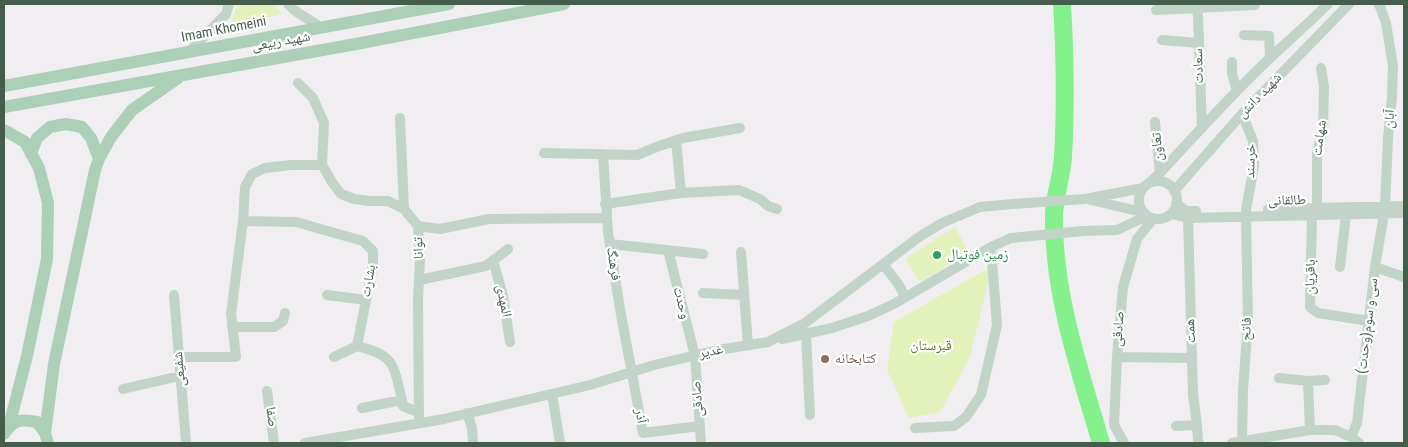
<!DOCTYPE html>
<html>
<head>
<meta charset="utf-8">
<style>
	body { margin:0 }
	#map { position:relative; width:1408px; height:447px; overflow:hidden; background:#f0eef1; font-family:"Roboto Condensed",sans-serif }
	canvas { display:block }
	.frame { position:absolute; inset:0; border:5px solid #455d4d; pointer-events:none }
</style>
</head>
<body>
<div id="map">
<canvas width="1408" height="447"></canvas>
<div class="frame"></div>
</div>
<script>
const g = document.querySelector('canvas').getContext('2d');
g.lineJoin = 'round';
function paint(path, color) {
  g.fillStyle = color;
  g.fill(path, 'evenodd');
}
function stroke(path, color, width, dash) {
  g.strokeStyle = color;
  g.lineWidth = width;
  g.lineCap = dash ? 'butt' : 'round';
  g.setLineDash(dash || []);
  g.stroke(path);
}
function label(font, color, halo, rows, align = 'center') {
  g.font = font + ' "Roboto Condensed","Noto Naskh Arabic",sans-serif';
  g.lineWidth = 4.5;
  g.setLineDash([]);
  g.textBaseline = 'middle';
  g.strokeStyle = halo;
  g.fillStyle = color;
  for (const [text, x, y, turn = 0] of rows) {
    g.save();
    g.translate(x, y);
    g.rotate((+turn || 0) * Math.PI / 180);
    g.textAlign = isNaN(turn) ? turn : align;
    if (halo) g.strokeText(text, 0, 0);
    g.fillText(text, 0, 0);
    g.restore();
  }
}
paint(new Path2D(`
	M237,4H273L282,14L231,25Z
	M955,227L969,252L920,282L905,259Z
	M992,266L970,357L940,412L909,418L887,370L894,322Z`), '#e3f1ba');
stroke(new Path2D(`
	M1062,4C1065,55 1066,105 1063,156C1062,178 1053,199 1054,220C1054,297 1080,371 1101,443`), '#84f18c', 18);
stroke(new Path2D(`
	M288,4L294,10L320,27
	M1196,4L1198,16L1202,128
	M1379,4L1386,23L1393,66L1392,97L1388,138L1385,207
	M1156,10L1255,5
	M1244,35L1269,36L1270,58
	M1162,40L1198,43
	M190,51L226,14L229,4
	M1232,62V74L1237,91
	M298,83L313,98L324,123L322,165L332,182L341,194L354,199L369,201H388L404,209L418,226L420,259L418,300L419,423
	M1242,114L1253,141L1254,166L1246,210
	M400,118L404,209
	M1155,122L1160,173
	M676,140L681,193
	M544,153L637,155L659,146L683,138L740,128
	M603,154L608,232L620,309L643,433L700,426
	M1139 200a19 19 0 1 1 38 0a19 19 0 1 1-38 0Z
	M1148,184L1160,173C1196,134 1231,95 1269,59C1289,40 1309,23 1328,4
	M1174,191L1242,114L1349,4
	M1091,200L1142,212
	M1176,203L1186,211H1196
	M605,204L681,193L739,190L760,199L768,206L777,209
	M1317,208V154L1323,129L1324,87L1321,68
	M1268,209L1404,206
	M1171,214L1188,218L1404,213
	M1312,215L1310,307L1318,313L1369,321
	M1188,218L1193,394L1197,425L1198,441L1199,443
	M243,221L296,222L363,241L373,251V265L357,346C367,349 381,352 389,361C396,367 401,396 403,406L418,412
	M418,226L440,229L489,219L607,218
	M610,244L703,254
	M668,250L695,356L701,443
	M741,252L748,345
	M493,260L503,296L510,342
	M883,264L899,285L905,297
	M1340,267L1346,215
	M1375,267L1404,277
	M419,280L486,266L508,249
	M703,293L744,295
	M174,295L186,443
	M327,295L366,300
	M232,327H274L283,321L285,313
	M806,334L810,415
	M782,339L832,328L868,316L894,304L991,247L1011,238L1083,231L1117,230L1147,216
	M179,357H236L231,314L243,221L245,187L252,174L265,168L291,165H322
	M334,357L357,346
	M1117,357L1192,358
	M1279,378L1308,381L1325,380
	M1308,381L1310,430
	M123,389L180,376
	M267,391L274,443
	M552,394L560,443
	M362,408L402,400
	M467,413L472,428L473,443
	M1176,426L1197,425
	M915,428L954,426L966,417L981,395L997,325L991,247
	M1351,437L1357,423L1375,267L1384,214
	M305,443L444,419L590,385L654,365L718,350L768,342L805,323L919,237L942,223L980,207L1013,204L1085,199L1143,188
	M1124,443L1114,425L1117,357L1123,287L1137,239L1153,219
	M1232,443L1310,430H1335L1351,437L1359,443
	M1242,443L1243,390L1248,321L1246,216`), '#c1d4c7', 10);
stroke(new Path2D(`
	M4,86L449,4
	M4,107L356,44L564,4
	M4,130L25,142L39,168L48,203L47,259L27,356L9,426
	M31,154L37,138L50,127L66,124L82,127L91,138L99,159
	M45,433L54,364L95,170L99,159L111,137L132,110L178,78
	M4,434C14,419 21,419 37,422L45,433L48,443`), '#accfb8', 12);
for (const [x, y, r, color] of [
	[937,255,5,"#2e9e5b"],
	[825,359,5,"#8d6e63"]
]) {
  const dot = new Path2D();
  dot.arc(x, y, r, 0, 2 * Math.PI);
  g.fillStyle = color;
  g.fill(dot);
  stroke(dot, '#fff', 2);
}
label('14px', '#455d4d', '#fff', [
	["Imam Khomeini",224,30,-11],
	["شهید ربیعی",281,42,-10],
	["سعادت",1199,66,-92],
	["شهید دانش",1260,96,-46],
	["آبان",1390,119,-85],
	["شهامت",1320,138,-82],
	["تعاون",1158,147,-95],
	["خرسند",1251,161,-89],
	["طالقانی",1287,201,-1],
	["توانا",419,248,-92],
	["فرهنگ",613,264,81],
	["باقریان",1311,277,-89],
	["بشارت",369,281,-80],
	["المهدی",503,301,79],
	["وحدت",681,303,76],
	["سی و سوم(وحدت)",1368,326,-83],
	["صادقی",1119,329,-86],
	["فاتح",1247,329,-88],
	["همت",1191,331,-93],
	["غدیر",711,352,-12],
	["شفیعی",180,369,-95],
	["صادقی",698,399,-95],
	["آذر",640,416,80],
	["صفا",271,417,82]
]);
label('14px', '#27864d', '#fff', [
	["زمین فوتبال",947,255]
], 'left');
label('14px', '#598212', '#fff', [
	["قبرستان",931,346]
]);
label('14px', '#785e54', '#fff', [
	["کتابخانه",835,359]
], 'left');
</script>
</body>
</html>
